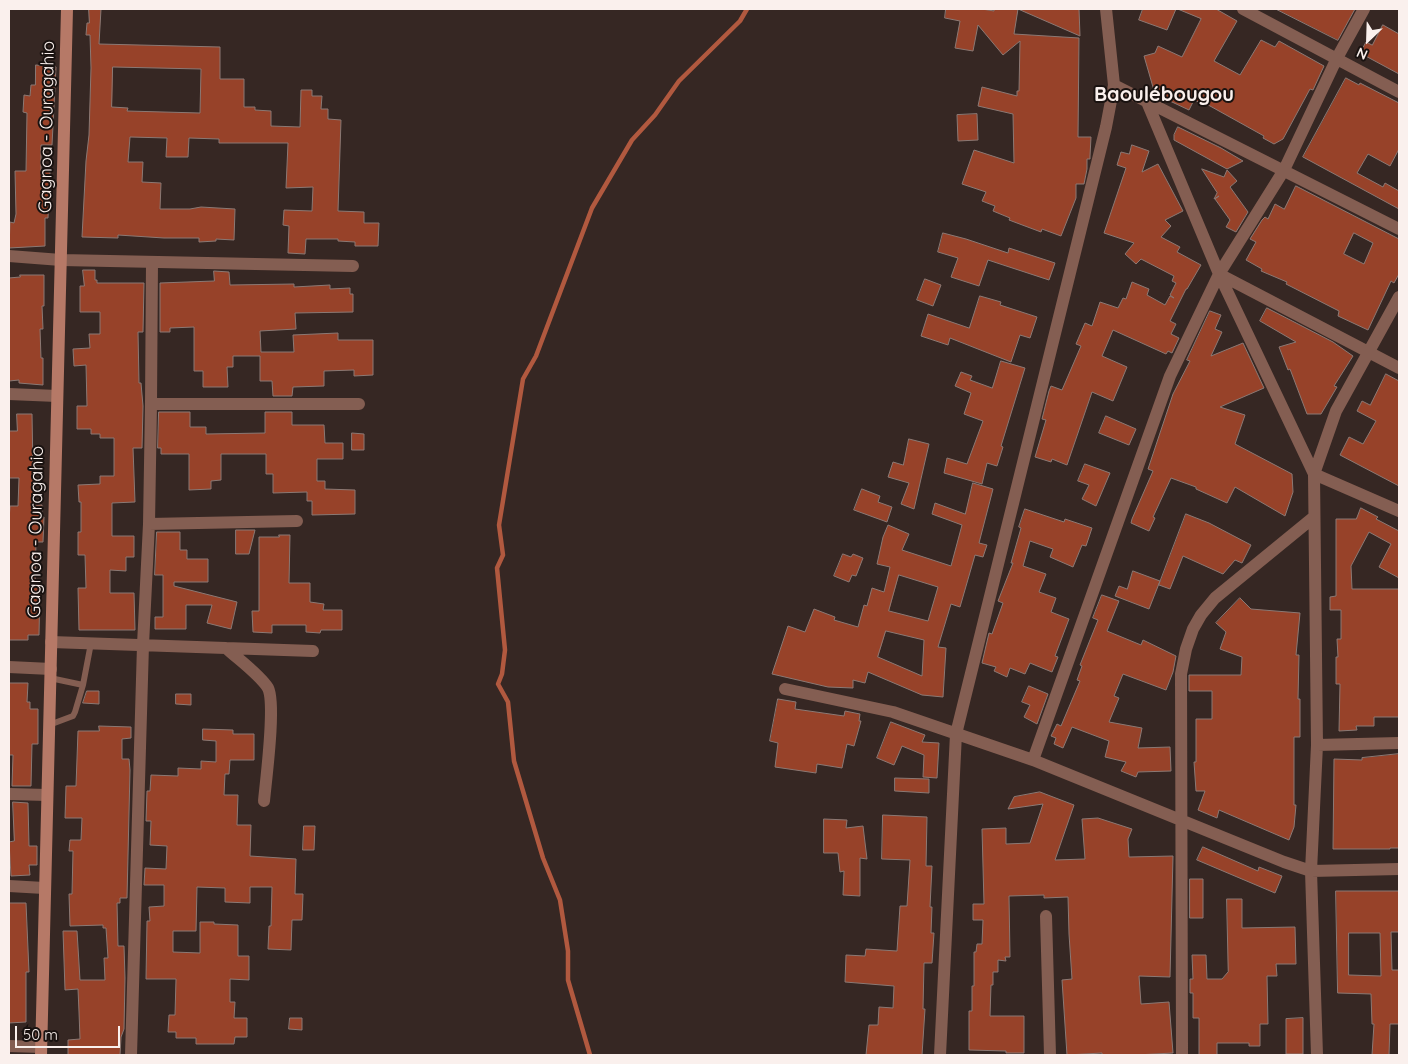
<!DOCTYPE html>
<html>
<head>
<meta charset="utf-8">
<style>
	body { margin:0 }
	#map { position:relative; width:1408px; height:1064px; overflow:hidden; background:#362723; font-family:Quicksand,sans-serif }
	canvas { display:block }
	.frame { position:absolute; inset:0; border:10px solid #faf0ed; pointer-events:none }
	.north { position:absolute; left:1343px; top:15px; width:50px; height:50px; -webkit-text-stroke:4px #191210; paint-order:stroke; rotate:204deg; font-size:14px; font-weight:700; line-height:20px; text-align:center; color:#faf0ed }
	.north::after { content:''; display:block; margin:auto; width:18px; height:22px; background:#faf0ed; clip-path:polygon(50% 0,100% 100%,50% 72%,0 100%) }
	.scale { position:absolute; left:15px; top:1026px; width:105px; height:22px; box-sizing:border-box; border:2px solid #faf0ed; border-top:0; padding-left:6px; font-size:15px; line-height:18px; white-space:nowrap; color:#faf0ed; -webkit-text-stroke:4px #191210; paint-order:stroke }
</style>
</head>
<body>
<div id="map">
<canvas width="1408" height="1064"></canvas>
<div class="frame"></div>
<div class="north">N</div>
<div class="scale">50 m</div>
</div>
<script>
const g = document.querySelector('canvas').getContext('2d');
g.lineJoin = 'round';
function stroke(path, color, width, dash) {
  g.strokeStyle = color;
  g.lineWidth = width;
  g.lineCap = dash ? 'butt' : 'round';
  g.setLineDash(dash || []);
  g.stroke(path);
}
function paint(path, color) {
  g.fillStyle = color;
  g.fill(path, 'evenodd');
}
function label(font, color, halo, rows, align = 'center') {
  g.font = font + ' Quicksand,sans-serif';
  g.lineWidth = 4;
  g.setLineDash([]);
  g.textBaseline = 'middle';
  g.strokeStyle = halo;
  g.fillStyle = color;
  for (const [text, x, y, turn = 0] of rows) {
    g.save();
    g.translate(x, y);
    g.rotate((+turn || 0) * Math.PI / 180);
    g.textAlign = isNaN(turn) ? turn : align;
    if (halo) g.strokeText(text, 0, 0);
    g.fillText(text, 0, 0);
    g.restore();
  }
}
stroke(new Path2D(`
	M590,1055L568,980V951L560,900L543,858L514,761L508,702L498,684L502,674L505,650L497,568L503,555L499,525L523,379L536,356L592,208L632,140L655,115L679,81L740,21L747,9`), '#b1593f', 4.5);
const building = new Path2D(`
	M89,9H101L99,44L220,47V79H244V107H255V110L271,111V126L300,127L301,90H312V96H322L321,109H328V119L341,120L338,211L364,212V223H379L378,246H355V242L338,241V239H306L305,254L288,253L289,226L283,225L284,210L312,211L313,187L286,188L288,143H219V139L189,138L188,157H166L167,138L130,137L128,162H143L142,182L161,183L160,209H190L201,207L235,209L234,240L216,239V241L199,242V238H164L118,235V238L82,237L86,161L89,135L91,68L90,35H86L87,23H89ZM113,67L201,69L200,113L127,111L128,108L112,107Z
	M946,9H982L994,11V9H1079L1080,36L1018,9L1014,34L1079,38L1078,137H1091L1090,156V159H1087V169L1084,184H1076V198L1061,236L1042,229L1041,232L1009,220L1010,218L993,211L995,206L982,201L986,192L962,184L974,150L1014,163L1013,114L978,106L982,87L1017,96V91H1019L1020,41L1003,55L978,25L973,51L955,48L960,21L945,18Z
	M1143,9H1176L1167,30L1139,20Z
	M1178,9H1216L1237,21L1214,61L1240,75L1261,40L1275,47L1279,41L1324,66L1313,90L1310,89L1283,139L1274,144L1263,138L1264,136L1201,101V103L1194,100L1189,110L1155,94L1144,56L1155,53L1158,46L1182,57L1201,19Z
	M1276,9H1355L1338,40Z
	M1383,25L1399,34V74L1360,53L1366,42L1372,45Z
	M36,65L56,67L52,145H41V171L50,172L48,218H45V246L9,248L10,222L14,223L16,214L15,171H26L27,113L23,112L24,95L30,96L31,85H35Z
	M1346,78L1359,85L1360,83L1399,103V149L1390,166L1368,154L1357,173L1383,187L1385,183L1399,191V209L1303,157Z
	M977,114L978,140L958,141L957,115Z
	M1178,127L1221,148L1243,161L1227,169L1174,140V135Z
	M1132,145L1149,151L1142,172L1158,164L1183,211L1165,220L1171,226L1161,237L1180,247L1177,252L1201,265L1187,289H1186L1170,321L1176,324L1171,334L1179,338L1172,353L1168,351L1166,354L1113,330L1102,356L1127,367L1113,401L1092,392L1067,465L1052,459L1051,462L1035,457L1046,420L1042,419L1049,391L1051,386L1062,390L1081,346L1076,344L1085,323L1092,326L1100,302L1118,308L1123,298L1126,299L1132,282L1149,289L1147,295L1165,305L1170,296L1174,298L1170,295L1176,283L1172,281L1174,276L1141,259L1136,264L1125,254L1134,243L1104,233L1126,168L1117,165L1121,152L1129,154Z
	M1202,169L1224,177L1227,170L1237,181L1230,187L1248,212L1236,232L1226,227L1230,220L1215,199L1219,196L1214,199L1217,193Z
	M1296,186L1399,239V274L1394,283L1391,281L1368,330L1338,316L1339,311L1286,284L1287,282L1261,271L1262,269L1246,260L1256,242L1250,239L1262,220L1265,217L1268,219L1275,204L1284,209ZM1354,233L1373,243L1364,264L1344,254Z
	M943,233L966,239L1008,253L1009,248L1055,263L1049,280L988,260L979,286L951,277L958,258L938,252Z
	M83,270H95V280H97V283H144L143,332H138L139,383H141L143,406L142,448H133L135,502L112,503V536H134V557H126V571L110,570V593H134L135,630H79L78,588H86L85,555H78V532H81V502H79L78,485L100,484V476H114V438H100V434H91V429H77V406H87L86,365L74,366L73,349L90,348L89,334H100V312H80V286H84Z
	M214,271L229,272L230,285L294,284V287L330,285V289L350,288V294H353V312L295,313L296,329L260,331L261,352H294L293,335L338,333V340H373V375L354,376V370L324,371V386L293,387L292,396H273L272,381H260V356H233V367H227L228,387H203V371H194V327L170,328V332H160V283L214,281Z
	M20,275H44V306H42L43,329H40L41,358H43V385L19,383V380L9,381V278L20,277Z
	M925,279L941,285L933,306L917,300Z
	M980,296L1001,302L1000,305L1037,317L1030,338L1020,335L1011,362L950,338L948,345L921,336L928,314L969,328Z
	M1267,308L1333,342L1353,356L1334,386L1337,387L1321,414H1307L1290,369L1288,370L1279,347L1296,342L1260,321Z
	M1210,311L1221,315L1215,329L1222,332L1211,356L1243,343L1264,388L1220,407L1245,415L1235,444L1292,474L1293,492L1285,516L1235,487L1227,503L1196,489V487L1171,478L1153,517L1155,518L1149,531L1131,523L1132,519L1153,471L1148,469L1173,394L1190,361L1187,360Z
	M1001,361L1025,368L1001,446L1003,447L997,466L987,463L982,484L944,473L947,458L967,464L983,421L964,414L971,393L955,386L961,372L972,376L970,380L992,388Z
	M1386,374L1399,381V486L1340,455L1349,437L1363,444L1376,421L1357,411L1362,401L1370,405Z
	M159,412H190V427H206V434L265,433V412H292V425H324L325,443H343V459H317V481H325V489L355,490V514L312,515V501H307V492L273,493V474H266V454H221V480L211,481V489L189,490V454H161V448H158Z
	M17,414H32L33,470H35L34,505H42V517H44L43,542H36L35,586H40L39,635H28V640H9V520L10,506H18L19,478H9V431H17Z
	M1106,416L1136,429L1129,445L1099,433Z
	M352,433L364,434V450H352Z
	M909,439L929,444L914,509L901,504L909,483L888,477L893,462L903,465Z
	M1085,464L1110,473L1096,506L1082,499L1089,485L1078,481Z
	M973,483L993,489L979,543L987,545L983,557L975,555L960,607L951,604L938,647L946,648L943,697L922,695L868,672L865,683L853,680V688L828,687L772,674L788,626L805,632L814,609L835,617L834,620L858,627L864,605L867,606L872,588L884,592L890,567L877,564L883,537L888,525L909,534L902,550L951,566L962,525L932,514L935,503L965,514ZM899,575L938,587L928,621L889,611ZM886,631L924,640L922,676L878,657Z
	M862,489L880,496L878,502L892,507L887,522L854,510Z
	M1361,508L1378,517L1376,519L1399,531V530V578L1379,567L1391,544L1369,532L1351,566L1352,589H1399V717H1374V726H1356L1357,730L1339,731L1340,684H1336V657H1338L1337,639H1341V610H1330V597L1336,596V519H1356Z
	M1025,509L1064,522L1065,519L1092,528L1086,546L1082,545L1073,567L1050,557L1053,549L1030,541L1023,566L1046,574L1039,592L1056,598L1051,612L1069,619L1055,656L1058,657L1052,672L1030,663L1025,674L1010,668L1007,677L994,671L996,667L982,663L989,633L992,634L1003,603L998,601L1013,563H1011L1021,528L1019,527Z
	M1186,514L1209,523L1251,545L1242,563L1235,560L1223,574L1183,556L1170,589L1159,585Z
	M236,530H255L249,554H236Z
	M157,532H180V550H187V559H208V582H174V586L237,602L231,629L207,623L212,605H186V629H155V617H163V575H155Z
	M279,535H290L289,583H310V602L324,604L323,610H342V630H321L320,633L306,632V625H272V633L253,632L252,611H259V537H279Z
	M843,554L851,557L853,554L863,558L856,576L852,575L849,582L834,576Z
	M1133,571L1160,581L1149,609L1115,596L1119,586L1127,589Z
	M1102,595L1119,601L1107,631L1141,645L1143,640L1176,656L1173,672L1166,690L1123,674L1114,696L1119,698L1109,722L1142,728L1138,748L1170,747L1171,771L1138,772L1136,777L1121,771L1126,762L1105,757L1109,741L1072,727L1063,748L1054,744L1056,738L1051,736L1057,724L1061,726L1080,681L1077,680L1082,666L1080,665L1098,620L1093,618Z
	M1240,598L1251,609L1300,613L1296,655H1299L1298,699H1300V737H1294V805H1296L1294,827L1289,840L1219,810L1217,818L1198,810L1205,791H1196L1194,762H1196V719H1212V691H1189V675H1241L1242,657L1220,649L1226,632L1216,623Z
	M9,683H28L27,702H30V709H38V744H32L31,786H12L13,755H9Z
	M1029,686L1048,694L1037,724L1024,717L1030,705L1022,702Z
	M87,691H99V704L83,703Z
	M176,694H191V705L176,704Z
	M778,699L796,702L795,709L844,716L845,711L860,714L859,721H861L854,746L847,744L842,768L817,764L816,773L775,767L778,743L770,741Z
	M891,722L925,735L922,742L939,743L937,778L923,777L924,755L902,746L894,765L877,758Z
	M99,726L131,727V738L122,739V759H129L130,770L127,898H120V903H117L118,946H124L125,978L124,1029L121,1037L120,1055H68V1040L80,1039L79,1012L78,989L65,990L63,931H77L80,980H105L104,958H108L106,928H103V925L70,926L69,894H72L73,851H69L70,840H81L82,818H65L66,786H76L78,731H99Z
	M203,729L233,730V734H254V760H230L229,774H225L224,795H238L237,825H251L250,856L296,859L295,894H303L302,920H292L291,950L268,949L269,926H271L272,887H250V903L225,902V888L197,887L196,931H173V952L200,953V922H214V924L238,925V956H249V980L230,979V1002H235L234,1018H247V1037H235L234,1044H196V1038H176V1032H168L169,1015H175L176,979H146L147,921H150L149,907L164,906V885H144L145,868L166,869L167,846L150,845L151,821H146L147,791H150L151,775L178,776V768L201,769V761L216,762V741L203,740Z
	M1399,754V848H1390V849H1333L1334,759L1362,760V758Z
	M895,778L929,779V793L895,791Z
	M1040,792L1074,805L1055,860L1085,859L1082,819L1098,818L1132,829L1128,839L1129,857L1173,856L1170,977L1139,976L1141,1004L1169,1002L1173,1053L1136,1055H1102V1053L1067,1055L1062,980L1072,979L1069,934L1068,897L1044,898V895L1009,896L1010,957H1005L1006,961L998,960V972H993V985H991L990,1016H1024V1053H1006V1051L969,1050V1011H972V986H974V952H976L977,944H982L983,920H973V904H984L982,829L1006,828V844L1030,843L1043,804L1008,809L1014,797Z
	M13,802L28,803L29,846H37V865H29L30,875L11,876L9,842L14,841Z
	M883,815L927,817L926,866H932L930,907H932L931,933H934L932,963H924L923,1009H925L922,1055H866L869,1025H878L879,1007L893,1008L894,986L845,982L846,955L865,956L866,949L897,951L900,906H907L910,860L882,859Z
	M824,819L847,820L846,828L863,826L867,859L860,858V896L843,895L844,871L840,872L838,853H824Z
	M304,826H315L314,850H303Z
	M1203,847L1258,871L1259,867L1282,876L1275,893L1197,860Z
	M1190,879H1203V918H1190Z
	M1336,891H1399V932H1391L1392,970H1399V1024H1390L1389,1055H1372L1374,1024H1372L1371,994L1338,993ZM1349,933H1380L1381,976L1349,975Z
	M1227,899H1242V928L1295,927L1296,964H1276L1277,976H1267L1268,1024H1260V1046H1249V1043H1217V1055H1199V1018H1193V993H1190V979H1193L1192,955H1206L1207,979H1222L1228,972Z
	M9,903H26L29,972H26V1022L9,1023Z
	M290,1018H302V1030L289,1029Z
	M1303,1018V1054H1286V1019Z`);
paint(building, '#974229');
stroke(building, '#8b7974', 1);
stroke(new Path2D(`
	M50,678L83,685
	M49,725L73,716L75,712L83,685L91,643`), '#845e52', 6);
stroke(new Path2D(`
	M1243,9L1399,92
	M1114,85L1399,229
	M1147,102L1219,274L1314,474L1399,511
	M9,256L61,260L353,266
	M152,262L151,404H359
	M1219,274L1399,368
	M9,394L57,396
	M149,524L297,521
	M51,642L313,651
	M226,648C238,659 260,675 268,688C276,704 266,779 264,801
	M9,667L51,669
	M785,689L893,712L1033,760L1284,862L1311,871L1399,869
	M1317,745L1399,743
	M1033,760L1170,376L1219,274L1284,170L1337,58L1364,9
	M9,794L47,795
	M9,886L44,888
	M1046,916L1050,1055
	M9,1046L41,1047
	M131,1055L143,645L149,524L151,404
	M940,1055L956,734L1106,127L1114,85L1106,9
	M1182,1055L1181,674L1186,649L1193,629L1201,615L1215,598L1314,517
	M1317,1055L1311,871L1317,745L1314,474L1336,411L1399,297`), '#845e52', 12);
stroke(new Path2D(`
	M41,1055L67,9`), '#b67967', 12);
label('18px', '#faf0ed', '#191210', [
	["Gagnoa - Ouragahio",47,127,-89],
	["Gagnoa - Ouragahio",36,532,-89]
]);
label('bold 20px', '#faf0ed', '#191210', [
	["Baoulébougou",1164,95]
]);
</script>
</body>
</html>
